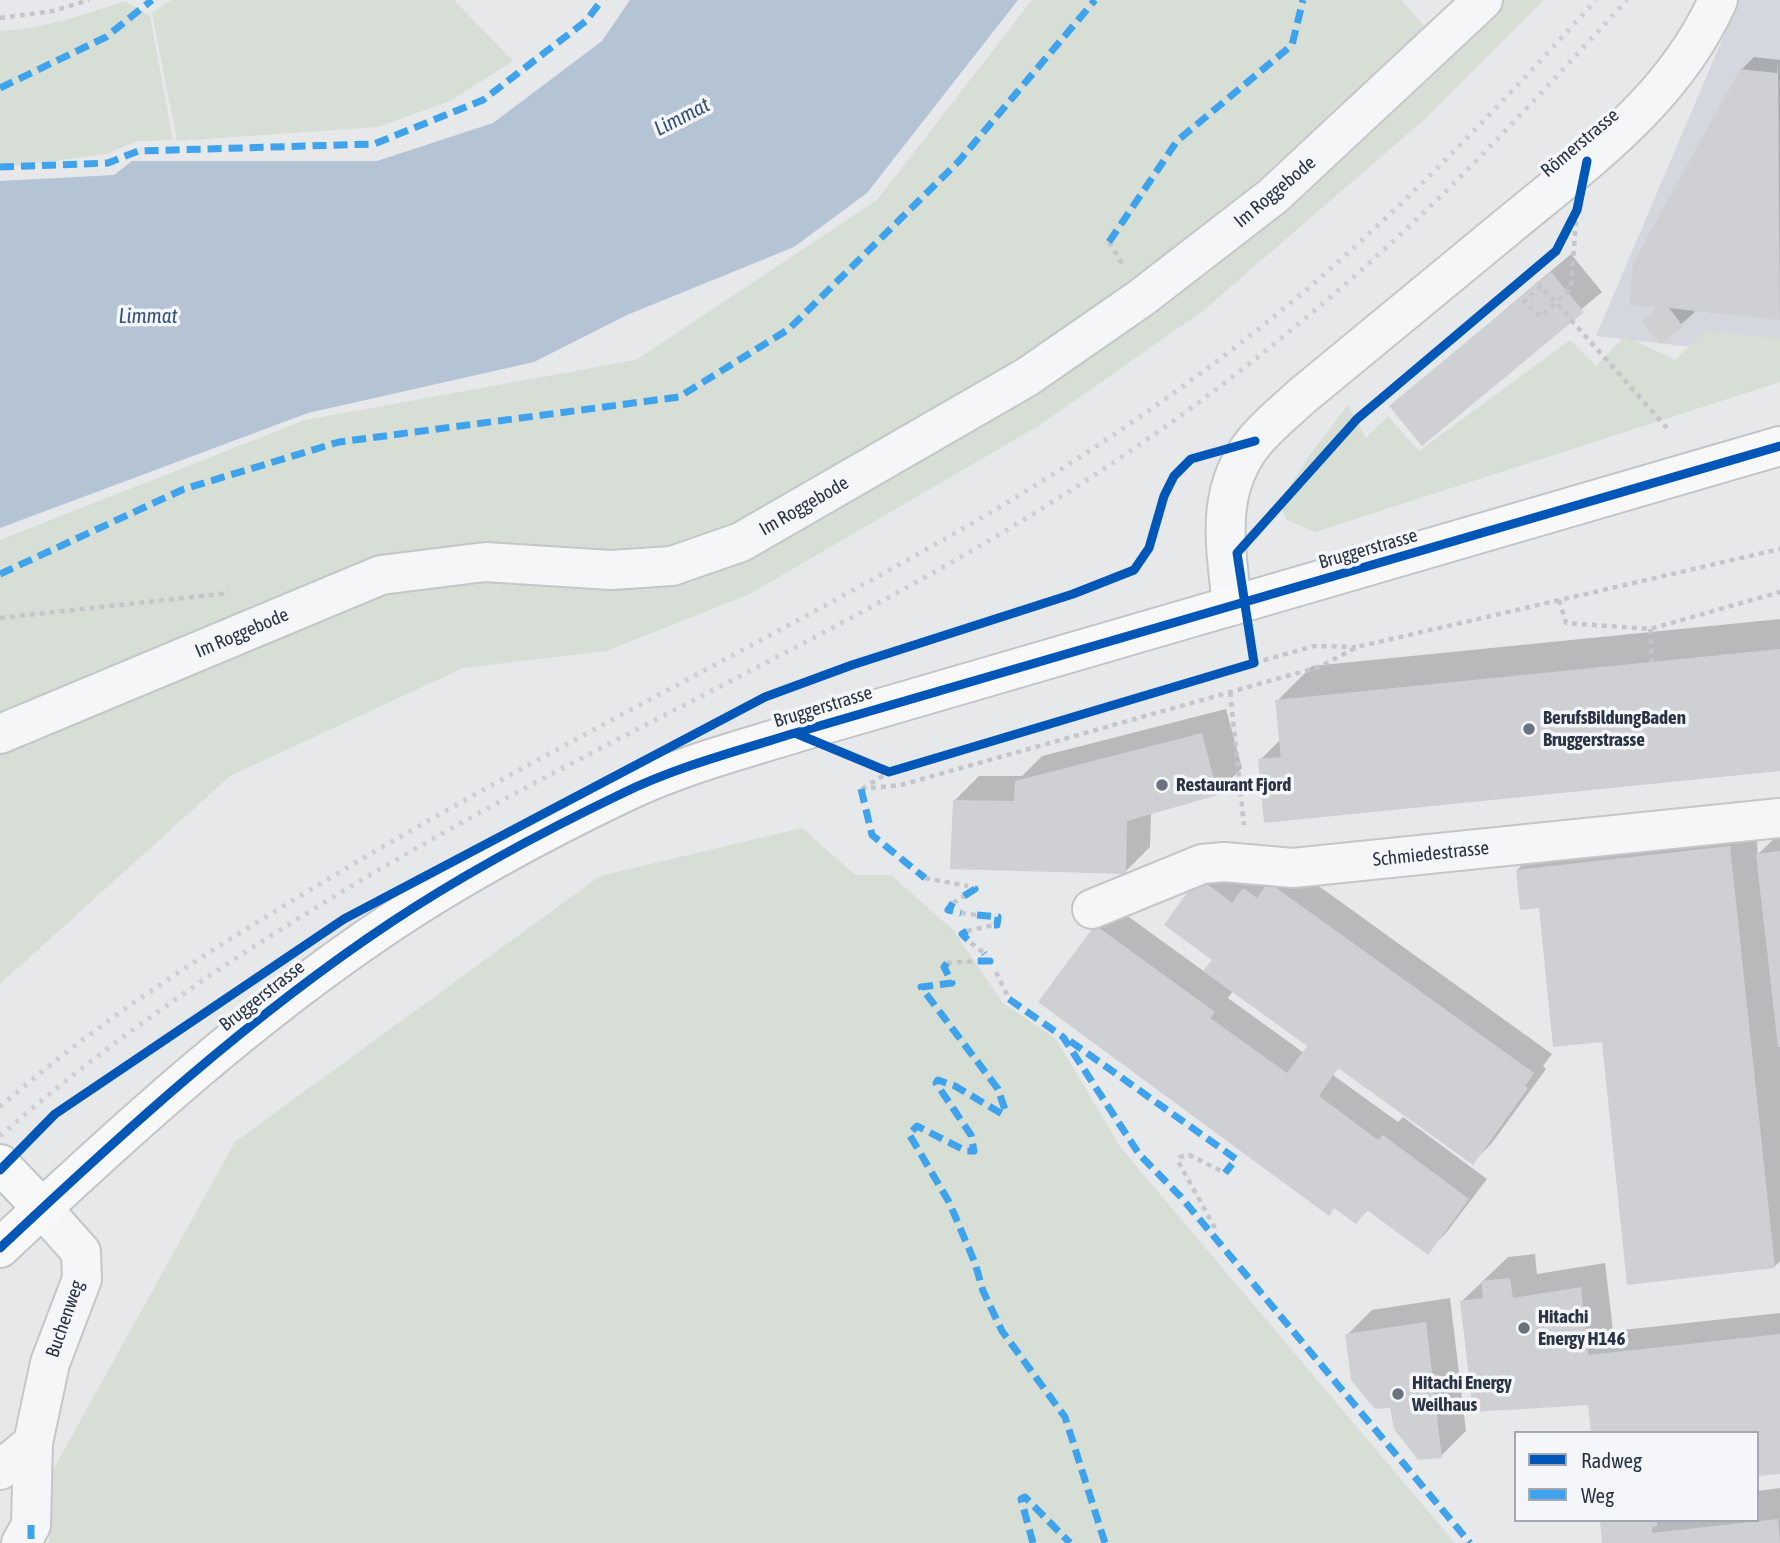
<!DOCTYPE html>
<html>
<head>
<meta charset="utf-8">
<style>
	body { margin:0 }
	#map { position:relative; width:1780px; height:1543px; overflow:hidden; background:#e6e8ea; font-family:"Asap Condensed",sans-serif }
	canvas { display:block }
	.legend { position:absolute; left:1514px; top:1431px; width:245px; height:91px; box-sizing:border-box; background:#f4f6f9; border:2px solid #a4a8b1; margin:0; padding:9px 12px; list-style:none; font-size:21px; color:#2b3445 }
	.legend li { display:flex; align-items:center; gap:14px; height:35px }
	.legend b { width:35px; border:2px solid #a4a8b1 }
</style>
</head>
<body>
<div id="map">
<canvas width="1780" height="1543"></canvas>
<ul class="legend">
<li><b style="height:9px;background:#0057b8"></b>Radweg</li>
<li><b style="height:9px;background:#3ea3ec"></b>Weg</li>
</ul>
</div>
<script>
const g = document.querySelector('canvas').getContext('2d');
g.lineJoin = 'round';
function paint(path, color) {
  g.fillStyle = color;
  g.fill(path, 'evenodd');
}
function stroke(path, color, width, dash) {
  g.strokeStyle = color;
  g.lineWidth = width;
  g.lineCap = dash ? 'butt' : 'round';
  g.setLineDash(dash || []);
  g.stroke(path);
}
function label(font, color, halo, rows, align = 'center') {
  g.font = font + ' "Asap Condensed",sans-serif';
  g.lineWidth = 7;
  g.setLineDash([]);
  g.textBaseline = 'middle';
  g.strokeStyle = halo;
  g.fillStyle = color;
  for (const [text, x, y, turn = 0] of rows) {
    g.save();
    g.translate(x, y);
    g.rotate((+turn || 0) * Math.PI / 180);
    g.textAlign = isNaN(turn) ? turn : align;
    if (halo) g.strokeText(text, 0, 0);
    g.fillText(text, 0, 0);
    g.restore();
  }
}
paint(new Path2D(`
	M1739,0H1780V357L1596,336Z`), '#d4d7dd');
paint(new Path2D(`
	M171,0H454L513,61L450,101L378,127L177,141L152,13Z
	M1032,0H1402L1444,50L1499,0H1544L1427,117L1204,310L1040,425L748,595L606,651L463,668L230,776L0,984V540L305,420L636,360L877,200Z
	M125,1L150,16L173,140L137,141L106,154L0,168V31C43,29 84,15 125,1Z
	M1704,331L1780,338V382L1315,532L1287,520L1279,503L1309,456L1348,405L1366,438L1388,416L1419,451L1570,340L1596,366L1625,336L1675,360Z
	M802,828L855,875H891L953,930L1003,1003L1056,1039L1121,1148L1455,1543H49L48,1479L235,1142L600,876Z`), '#d6ded6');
paint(new Path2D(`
	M630,0H1018L867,193L794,247L627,315L534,362L308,413L0,528V181L114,175L132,161H377L493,123L602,41Z`), '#b4c4d5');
paint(new Path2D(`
	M1754,57L1780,60V318L1692,309L1695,312L1662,341L1645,321L1659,306L1741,70Z
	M1571,254L1602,292L1422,443L1391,406Z
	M1780,619V769L1260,760L1281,739L1277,701L1312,666Z
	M1226,709L1242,768L1217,793L1151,812L1150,847L1125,872L954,801L979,776H1022L1042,756Z
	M1755,822L1758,854L1780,833V1261L1774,1267L1603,1040L1540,906L1517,870L1542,845Z
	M1288,864L1552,1054L1543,1066L1546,1069L1492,1143L1473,1162L1339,1067L1333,1075L1398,1122L1403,1117L1487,1179L1446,1233L1427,1252L1369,1209L1356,1222L1096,926L1115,907L1205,972L1214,959L1199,879ZM1233,991L1310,1046L1304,1053L1228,998Z
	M1535,1254L1537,1274L1605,1263L1613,1331L1780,1313V1472L1757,1433L1590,1403L1462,1301L1508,1257Z
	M1450,1298L1466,1431L1441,1456L1391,1406L1347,1335L1372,1310Z
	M1780,1488V1543H1604L1602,1520H1757V1491Z`), '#0003');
paint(new Path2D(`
	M1778,63L1780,320L1669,308L1683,326L1661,344L1642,321L1658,308L1629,305L1633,263L1740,69L1777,73Z
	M1551,272L1584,312L1422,446L1389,406Z
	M1780,649V771L1264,823L1258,759L1281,757L1275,700Z
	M1202,733L1218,795L1127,821L1126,874L950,869L953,800L1014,801L1015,781Z
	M1730,846L1775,1268L1627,1285L1602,1042L1553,1047L1539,908L1520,910L1516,870Z
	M1780,851V1047H1778L1756,854Z
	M1198,877L1232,903L1243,888L1257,898L1268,882L1534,1073L1525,1086L1528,1088L1473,1165L1338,1068L1319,1096L1378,1140L1383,1135L1469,1199L1428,1255L1367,1210L1356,1224L1334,1208L1329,1216L1038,1002L1095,925L1215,1012L1210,1018L1287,1073L1307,1046L1203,971L1212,960L1164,925Z
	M1510,1278L1513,1298L1581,1287L1588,1355L1780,1334V1474L1757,1476V1433H1591L1588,1405L1473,1412L1460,1301L1483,1298L1481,1281Z
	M1426,1322L1442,1458L1418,1460L1394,1429L1390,1408L1375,1409L1351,1380L1345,1334Z
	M1778,1519L1780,1543H1602L1600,1520H1657V1526L1652,1527V1533Z`), '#ced0d3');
const minor = new Path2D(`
	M1232,606C1226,546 1214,491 1255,441C1269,424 1287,410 1302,396C1371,339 1439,283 1507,227C1588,160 1674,99 1718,0
	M0,734L381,575L485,562L611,570L672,566L741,542L1027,377L1141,298L1273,196L1483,0
	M1092,909L1202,864L1224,862L1293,868L1780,818
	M0,1470L33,1443
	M21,1543L31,1525L33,1443L50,1363L82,1279L81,1252L42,1208`);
const major = new Path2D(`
	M0,1164L42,1208
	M0,1248C123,1132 249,1017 390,923C462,875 542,832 621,794C676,767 737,751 795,733L1780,446`);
stroke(minor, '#c4c6c8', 42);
stroke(major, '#c2c5c8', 42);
stroke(new Path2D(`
	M0,18L53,11L89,0
	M1576,221L1571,288L1541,317L1524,302L1541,286L1667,428
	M1109,242L1123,265
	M1559,600L1566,623L1650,629L1780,592
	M0,618L229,593
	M1650,629L1652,662
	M1254,663L1314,646L1356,647
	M1230,692L1244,825
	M861,789L901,785L1319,667L1357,647L1780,549
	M862,789L889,772
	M925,878L968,886
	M953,903L964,896
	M961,913L977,915
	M967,931L994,925
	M971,943L984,953
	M947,963L978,961
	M996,972L1009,999
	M1215,1228L1178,1161L1180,1157L1189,1155L1225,1173`), '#c5c6ca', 4.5, [5, 5]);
stroke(minor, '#f5f6f7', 38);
stroke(major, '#f8f8f8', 38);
stroke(new Path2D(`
	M0,1107C93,1025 199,957 305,893C512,767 730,661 941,541C1048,481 1154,411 1251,335C1377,236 1489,118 1596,0
	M0,1136C130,1022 279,926 429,841C656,712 897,608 1114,462C1216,394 1314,315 1404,231C1483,158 1555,78 1627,0`), '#cecfd2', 5, [3.5, 7]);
stroke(new Path2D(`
	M0,88L106,37L152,0
	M0,167L108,163L138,151L374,144L483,100L586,21L602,0
	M1109,242L1177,141L1292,45L1303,0
	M0,574L184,489L339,442L679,397L789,329L959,161L1095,0
	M861,789L872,835L925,878
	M964,896L975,889L968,886
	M953,903L948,910L961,913
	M977,915L998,917L997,925H994
	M967,931L962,934L971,943
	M978,961H990L984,953
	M947,963L944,967L952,983L921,987L998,1089L1005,1110L1002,1114L955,1086L938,1080L936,1083L971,1135L974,1151H966L917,1126L909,1134L949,1202L975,1263L983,1291L1002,1331L1065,1417L1105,1543
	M1009,999L1063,1037L1139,1154L1181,1197L1470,1543
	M1070,1041L1236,1159L1225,1173
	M31,1525V1543
	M1033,1543L1021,1499L1025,1497L1070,1543`), '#3ea3ec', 7, [14, 7]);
stroke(new Path2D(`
	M795,733L889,772L1254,663L1237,553L1357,419L1556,251L1577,210L1587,161
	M0,1170L55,1114L344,919L765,697L852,665L1073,594L1134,570L1149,548L1164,496L1174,476L1191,459L1255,441
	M0,1248C123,1132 249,1017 390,923C462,875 542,832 621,794C676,767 737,751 795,733L1780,446`), '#0057b8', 9);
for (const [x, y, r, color] of [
	[1529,729,7,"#6c737f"],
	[1162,785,7,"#6c737f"],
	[1524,1328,7,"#6c737f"],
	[1398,1394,7,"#6c737f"]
]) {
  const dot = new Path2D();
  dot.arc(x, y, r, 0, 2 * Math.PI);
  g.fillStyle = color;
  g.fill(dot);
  stroke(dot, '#f4f6f9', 2.5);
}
label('19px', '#2b3445', '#f4f6f9', [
	["Römerstrasse",1580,143,-40],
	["Im Roggebode",1275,192,-40],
	["Im Roggebode",804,506,-30],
	["Bruggerstrasse",1368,549,-16],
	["Im Roggebode",242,633,-23],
	["Bruggerstrasse",823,707,-17],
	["Schmiedestrasse",1431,854,-6],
	["Bruggerstrasse",262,996,-38],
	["Buchenweg",65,1319,-71]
]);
label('bold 19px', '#2b3445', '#f4f6f9', [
	["BerufsBildungBaden",1543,718],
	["Bruggerstrasse",1543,740],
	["Restaurant Fjord",1176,785],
	["Hitachi",1538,1317],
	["Energy H146",1538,1339],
	["Hitachi Energy",1412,1383],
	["Weilhaus",1412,1405]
], 'left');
label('italic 21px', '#34527a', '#f4f6f9', [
	["Limmat",682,117,-27],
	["Limmat",148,316]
]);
</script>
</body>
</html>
